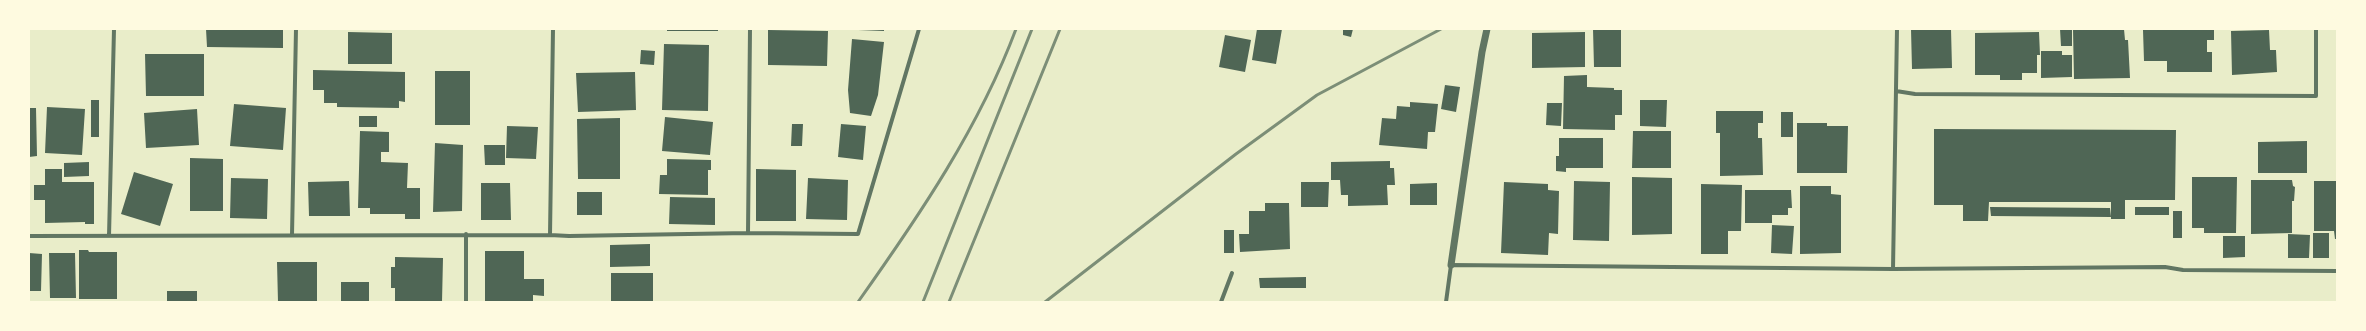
<!DOCTYPE html>
<html>
<head>
<meta charset="utf-8">
<style>
	body { margin:0 }
	#map { position:relative; width:2366px; height:331px; overflow:hidden; background:#e9edc9; font-family:"Golos Text",sans-serif }
	canvas { display:block }
	.frame { position:absolute; inset:0; border:30px solid #fefae0; pointer-events:none }
</style>
</head>
<body>
<div id="map">
<canvas width="2366" height="331"></canvas>
<div class="frame"></div>
</div>
<script>
const g = document.querySelector('canvas').getContext('2d');
g.lineJoin = 'round';
function paint(path, color) {
  g.fillStyle = color;
  g.fill(path, 'evenodd');
}
function stroke(path, color, width, dash) {
  g.strokeStyle = color;
  g.lineWidth = width;
  g.lineCap = dash ? 'butt' : 'round';
  g.setLineDash(dash || []);
  g.stroke(path);
}
paint(new Path2D(`
	M206,29H283V48L207,47Z
	M667,29H718V31H667Z
	M858,29H884V31L858,30Z
	M1257,29H1282L1276,64L1252,60Z
	M1343,29H1353L1351,37L1343,35Z
	M1593,29H1621V67H1594Z
	M1911,29H1951L1952,68L1912,69Z
	M2060,29H2072V46H2061Z
	M2073,29H2124L2125,40H2128L2130,78L2074,79Z
	M2167,29H2214V40H2207V52H2212V72H2167V61H2144L2143,30Z
	M768,30L828,31L827,66L768,65Z
	M2269,30L2270,50H2276L2277,72L2232,75L2231,31Z
	M348,32L392,33V64H348Z
	M1585,32V67L1532,68V33Z
	M2039,32L2040,55H2037V73H2022V80H2000V75H1975V33Z
	M1225,35L1251,40L1245,72L1219,67Z
	M852,39L884,42L878,95L871,116L850,113L848,90Z
	M664,44L709,45L708,111L662,110Z
	M641,50L655,51L654,65L640,64Z
	M2041,51H2062V55H2072V77L2041,78Z
	M145,54H204V96H146Z
	M313,70L405,72V102L399,101V108L337,107V103H324V90H313Z
	M435,71H470V125H435Z
	M635,72L636,110L578,112L576,73Z
	M1587,75V87L1614,88V90H1622V115H1615V130L1563,129L1564,76Z
	M1445,85L1460,87L1456,112L1441,109Z
	M91,100H99V137H91Z
	M1640,100H1667L1666,127L1640,126Z
	M1410,102L1438,104L1435,132H1428L1427,149L1379,145L1382,118L1396,119L1397,106L1410,107Z
	M1547,103H1562L1561,126L1546,125Z
	M234,104L286,108L283,150L230,146Z
	M47,107L85,109L82,155L45,153Z
	M29,108H36L37,156L29,157Z
	M197,109L199,145L146,148L144,113Z
	M1716,111H1763V123H1758V138H1762L1763,175L1720,176V133H1716Z
	M1781,112H1793V137H1781Z
	M359,116H377V127H359Z
	M665,117L713,122L710,155L662,151Z
	M620,118V179H578L577,119Z
	M1797,123H1827V126H1848L1847,173H1797Z
	M792,124H803L802,146H791Z
	M841,124L866,126L863,160L838,157Z
	M507,126L538,127L536,159L506,158Z
	M1934,129L2176,130L2175,200H2125V219H2111V202H1989L1988,221H1963V205H1934Z
	M360,131L389,132V152H381V162L408,163L407,188H420V219H405V214H370V208H358Z
	M1633,131H1671V168H1632Z
	M1559,138H1603V168H1566V172L1556,171V156H1559Z
	M2307,141V173H2258V142Z
	M435,143L463,145L462,211L433,212Z
	M484,145H505V165H485Z
	M190,158L223,159V211H190Z
	M667,159L711,160V170H708V195L659,194L660,175H667Z
	M1390,161V168H1394L1395,185H1387L1388,205L1348,206V195H1341L1340,180H1331V162Z
	M89,162V176L64,177V163Z
	M45,169H62V182H94V224H85V222L45,223V200H34V185H45V182H51H45Z
	M756,169L796,170V221H756Z
	M134,172L173,184L160,226L121,214Z
	M1632,177L1672,178V234L1632,235Z
	M2192,177H2237L2236,233H2204V228H2192Z
	M231,178L268,179L267,219L230,218Z
	M808,178L848,180L847,220L806,219Z
	M2251,180H2292L2293,186L2295,187L2294,201H2292V233L2251,234Z
	M349,181L350,216H309L308,182Z
	M1574,181L1610,182L1609,241L1573,240Z
	M2314,181H2337V239H2335L2334,231H2314Z
	M1301,182H1329L1328,207H1301Z
	M1504,182L1548,184V190L1559,191L1558,234L1549,233L1548,255L1501,253Z
	M481,183H510L511,220H481Z
	M1437,183V205H1410V184Z
	M1701,184L1742,185L1741,231H1728V254H1701Z
	M1800,186H1831V194L1841,195V253L1800,254Z
	M1745,190H1791L1792,208H1788V215H1772V223H1745Z
	M577,192H602V215H577Z
	M670,197L715,198V225L669,224Z
	M1265,203H1289L1290,249L1240,252L1239,234H1249V211H1265Z
	M1990,207L2110,208L2111,217L1991,216Z
	M2135,207H2169V215H2135Z
	M2173,211H2182V238H2173Z
	M1772,225L1794,226L1792,254L1771,253Z
	M1224,230H1234V253H1224Z
	M2313,233H2329V258H2313Z
	M2288,234L2310,235L2309,258H2288Z
	M2223,236H2245V257L2223,258Z
	M650,244V266L610,267V245Z
	M79,250H88L89,252H117V299H79Z
	M485,251H524V279H544V296L533,295V302H485Z
	M29,253L42,254L41,291H29Z
	M49,253H75L76,298H50Z
	M395,257L443,258L442,302H395V288H391V267H395Z
	M277,262H317V302H278Z
	M611,273H653V302H611Z
	M1306,277V288H1260L1259,278Z
	M341,282H369V302H341Z
	M167,291H197V302H167Z`), '#4f6655');
stroke(new Path2D(`
	M1896,91L1915,94L2316,96V29
	M748,233L750,29
	M292,235L296,29
	M550,235L569,236L748,233L858,234L919,29
	M29,236L550,235L553,29
	M109,236L114,29
	M1893,269L1897,29
	M466,302V234
	M1221,302L1232,273
	M1446,302L1451,265L1893,269L2165,267L2183,270L2337,271`), '#617663', 4);
stroke(new Path2D(`
	M1451,265L1482,52L1487,29`), '#617663', 7);
stroke(new Path2D(`
	M858,302C919,216 979,128 1016,29
	M923,302L1032,29
	M949,302L1060,29
	M1045,302L1236,154L1317,95L1441,29`), '#7c8e77', 3);
</script>
</body>
</html>
